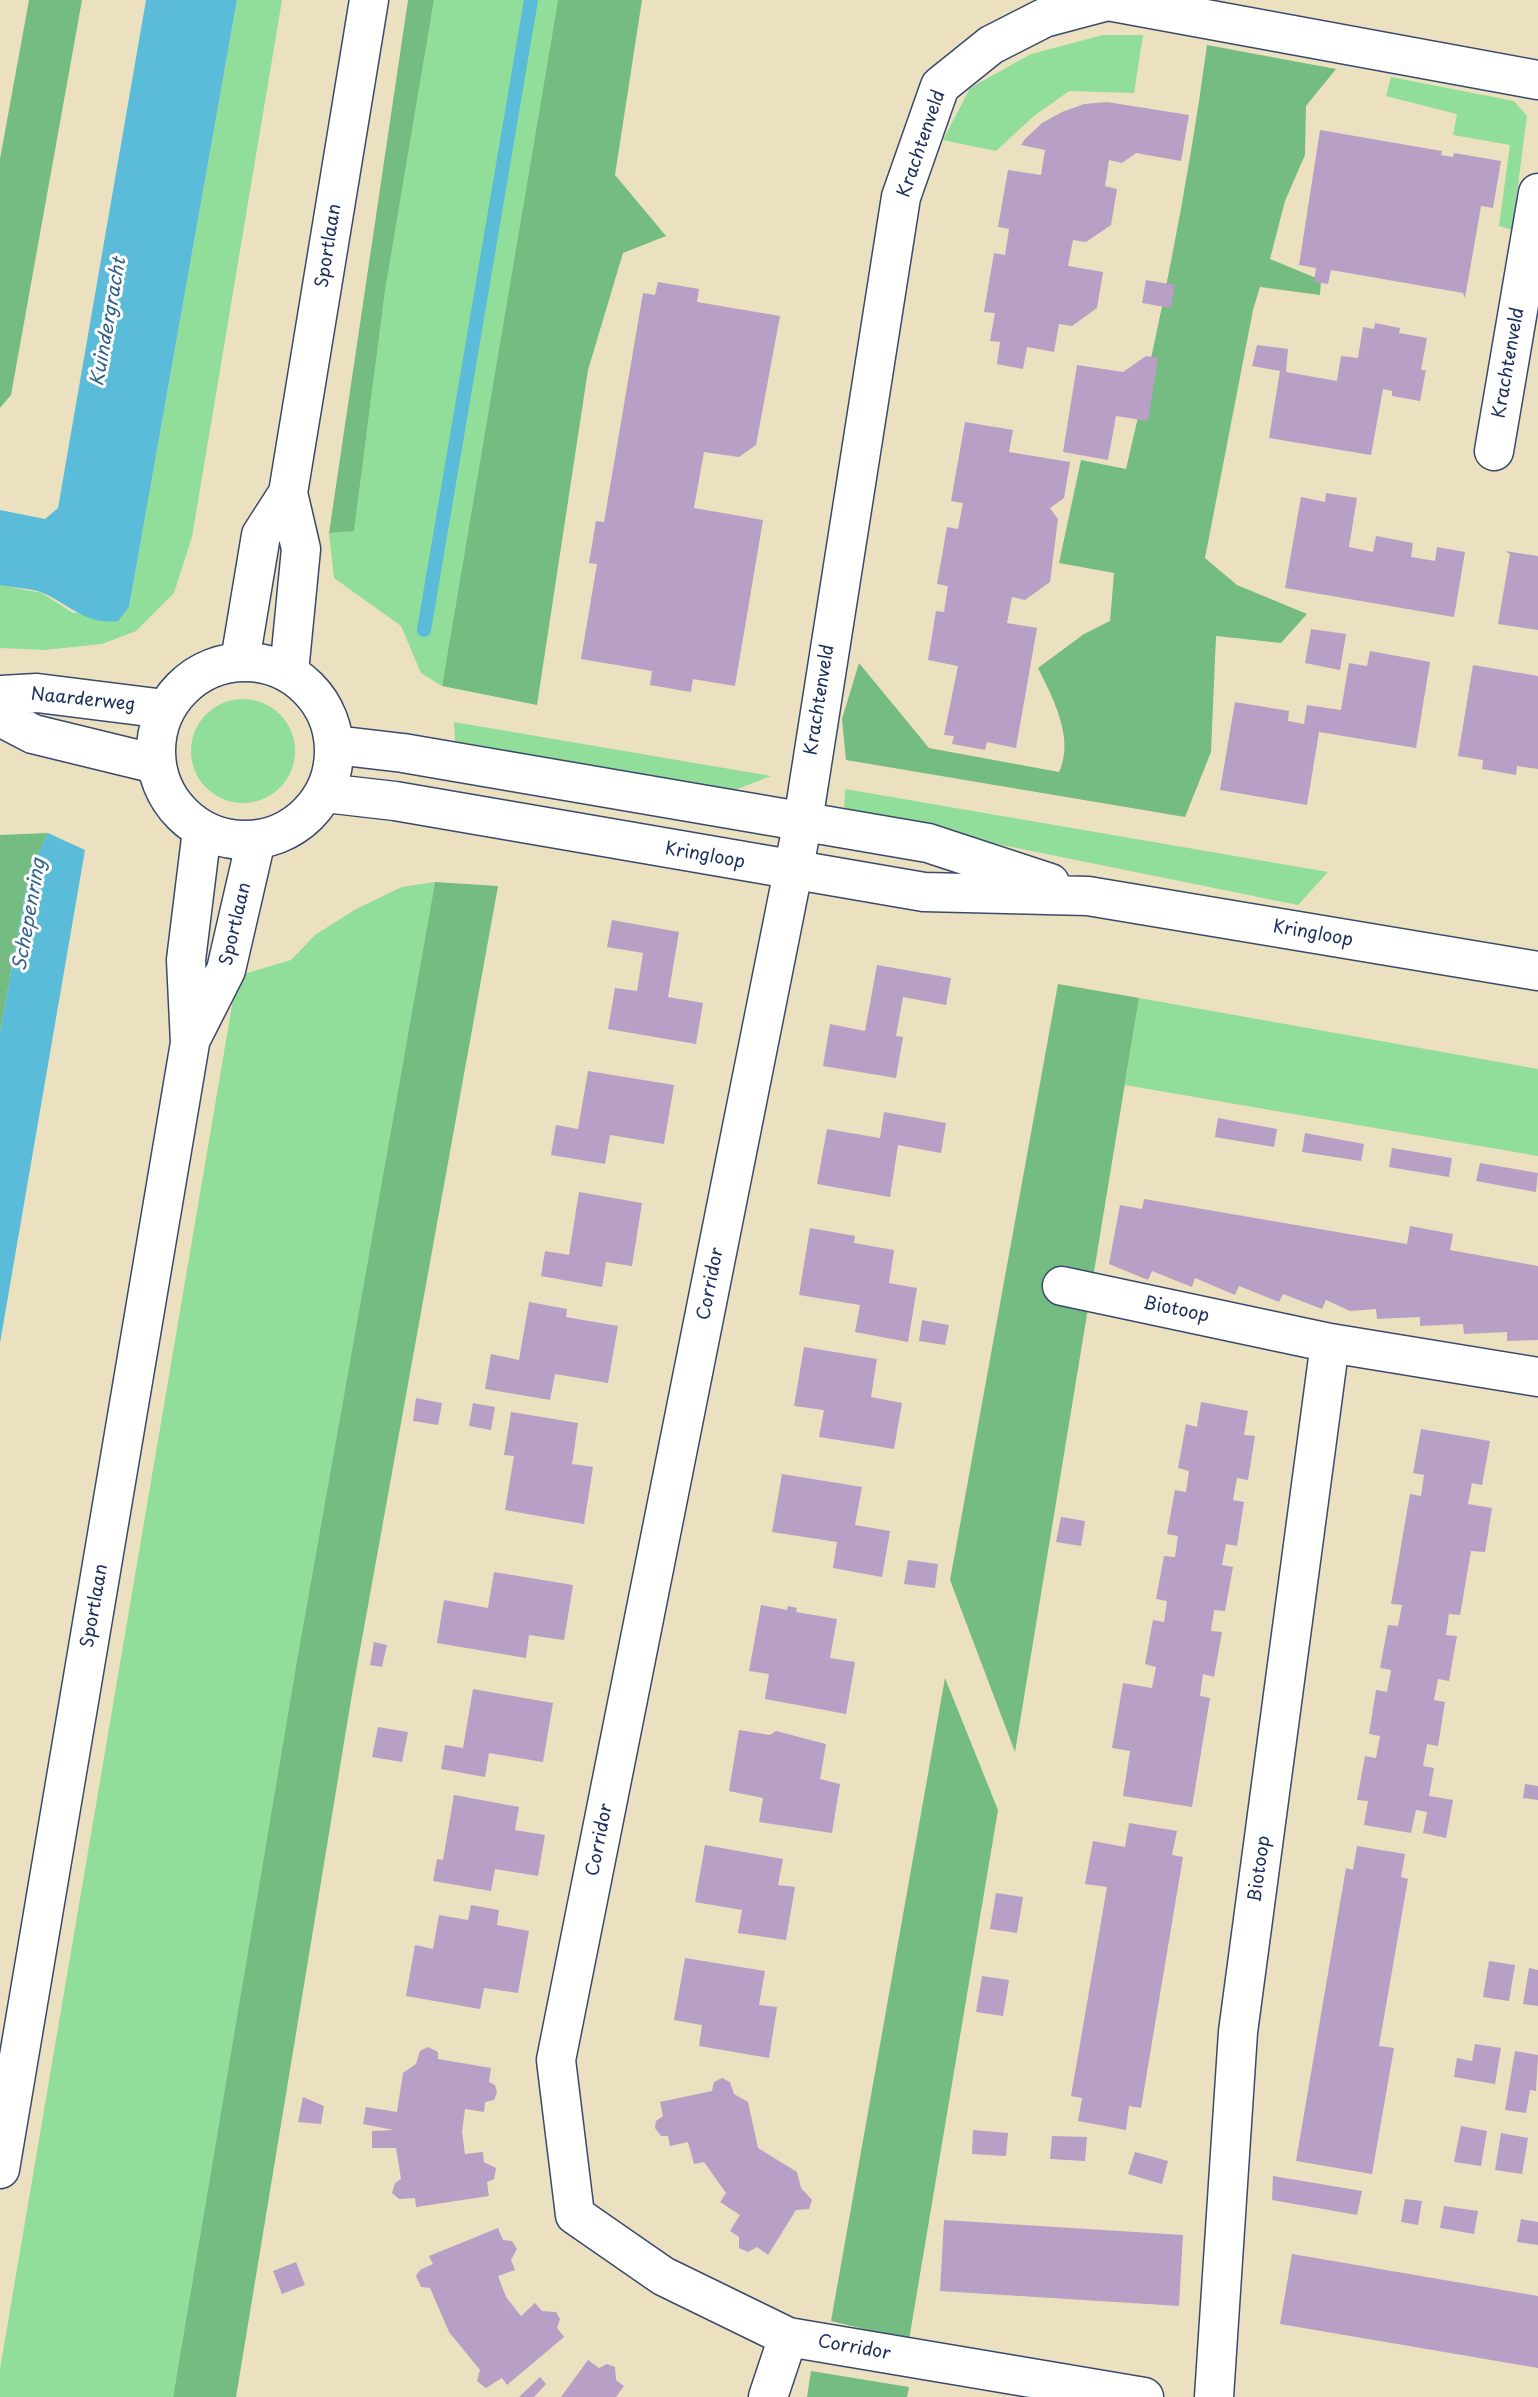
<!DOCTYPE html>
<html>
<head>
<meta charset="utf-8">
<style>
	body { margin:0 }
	canvas { display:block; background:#ebe1c0 }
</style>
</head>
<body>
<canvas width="1538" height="2397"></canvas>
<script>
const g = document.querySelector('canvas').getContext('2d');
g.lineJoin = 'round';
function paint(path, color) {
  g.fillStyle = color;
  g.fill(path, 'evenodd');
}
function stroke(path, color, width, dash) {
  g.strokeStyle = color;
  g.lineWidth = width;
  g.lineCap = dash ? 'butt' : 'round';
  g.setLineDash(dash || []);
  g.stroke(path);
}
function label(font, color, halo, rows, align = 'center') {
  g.font = font + ' "Playpen Sans",sans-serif';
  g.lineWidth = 6;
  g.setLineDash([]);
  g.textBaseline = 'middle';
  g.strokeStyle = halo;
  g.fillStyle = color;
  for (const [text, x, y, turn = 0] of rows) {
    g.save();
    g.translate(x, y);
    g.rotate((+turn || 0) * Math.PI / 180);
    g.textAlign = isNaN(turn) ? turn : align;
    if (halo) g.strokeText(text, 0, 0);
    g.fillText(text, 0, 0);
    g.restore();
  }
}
paint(new Path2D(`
	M237,0H282L192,537L174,593L136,631L102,644L44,650L0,648V585L42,593L73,613L129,607Z
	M434,0H558L442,686L421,673L401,626L334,578L329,533L354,530L385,291Z
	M1103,35H1143L1134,93L1069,91L1034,116L996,151L943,140L970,88L1031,54Z
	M1391,77L1514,101L1527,116L1512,230L1499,226L1510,145L1453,135L1457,114L1386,96Z
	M191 751a52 52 0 1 1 104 0a52 52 0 1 1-104 0Z
	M454,722L771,776L727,793L455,741Z
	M845,789L1328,872L1298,905L844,813Z
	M435,882L297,1660L173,2397H0V2369L237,976L291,960L315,935L356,909L402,887Z
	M1139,998L1538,1069V1156L1125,1085Z`), '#91dd9a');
paint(new Path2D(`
	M29,0H82L11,395L0,408V159Z
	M408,0H434L385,291L354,531L329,533Z
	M558,0H642L615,175L666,236L623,253L588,370L537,705L442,686Z
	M1207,45L1336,69L1306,106L1305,155L1285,201L1270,259L1321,280L1320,295L1260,287L1253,310L1205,558L1237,585L1307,614L1281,643L1216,636L1211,752L1185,817L846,760L842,719L859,663L929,748L1059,772C1075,739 1053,698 1038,668L1084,634L1110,621L1114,573L1059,563L1081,460L1126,469C1159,329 1188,187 1207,45Z
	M48,833L29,873L0,1033V835Z
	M435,882L498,886L352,1694L236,2397H173L297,1660Z
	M1058,984L1139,998L1015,1752L950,1580Z
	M945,1678L998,1810L909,2340L831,2321Z
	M811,2371L909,2387L907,2397H807Z`), '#74bc82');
paint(new Path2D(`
	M146,0H237L129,607L118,621C86,625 70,605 43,593C31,588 13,588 0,585V510L45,519L58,508Z
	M48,833L85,850L0,1343V1033L29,873Z`), '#5abcd8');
stroke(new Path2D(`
	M424,630L531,0`), '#5abcd8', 14);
paint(new Path2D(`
	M1107,102L1189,115L1181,161L1136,153L1122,163L1109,160L1105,186L1117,189L1111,225L1086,242L1073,240L1068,266L1103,272L1097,308L1072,326L1059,324L1054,352L1027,347L1023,369L997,364L1000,342L990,341L995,313L984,312L994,253L1005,255L1009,229L998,227L1008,170L1041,175L1045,150L1021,145L1025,139L1042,123L1062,112L1084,104Z
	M1320,130L1442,151L1441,155L1453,157L1454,153L1501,161L1493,208L1481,206L1465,298L1463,293L1331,270L1328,284L1314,282L1316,268L1299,265Z
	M1146,280L1175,285L1171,308L1142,303Z
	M658,282L699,289L697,302L780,316L756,445L739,457L704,452L694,508L763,520L735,686L693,679L691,692L650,685L652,671L581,659L597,564L589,563L596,521L604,522L643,293L655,295Z
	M1375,323L1400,328L1399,333L1427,338L1421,370H1426L1420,401L1392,396V391L1383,389L1371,455L1269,438L1280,371L1252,366L1257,345L1288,349L1286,372L1337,381L1341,356L1358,358L1363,327L1374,329Z
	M1146,356L1158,358L1148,421L1116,416L1108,460L1063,452L1077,365L1123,372Z
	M965,422L1013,430L1009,452L1070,462L1064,498L1050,508L1058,519L1050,582L1025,600L1012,597L1007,623L1037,628L1016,748L987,742L985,750L952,744L954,736L944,735L958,666L928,660L936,611L944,612L948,586L937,584L947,527L958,529L963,503L951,501Z
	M1326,493L1357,498L1349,547L1373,552L1376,536L1413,543L1411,557L1435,561L1437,547L1465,552L1454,617L1285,588L1301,497L1325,502Z
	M1505,551L1538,556V630L1498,624L1510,554Z
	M1311,629L1346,634L1340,670L1305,663Z
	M1370,651L1430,662L1416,748L1319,732L1307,805L1220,790L1235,702L1289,711L1288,721L1304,724L1307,705L1341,710L1349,663L1367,666Z
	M1473,665L1538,676V769L1517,766L1516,775L1482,769L1483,760L1458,756Z
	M612,920L679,932L668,997L703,1003L696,1044L608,1029L615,988L637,991L643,953L607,947Z
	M877,965L951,978L946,1005L903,997L896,1036L903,1037L896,1078L823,1066L830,1024L865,1031Z
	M588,1071L674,1085L664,1144L610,1135L605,1164L551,1155L556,1125L578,1129Z
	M884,1112L946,1123L941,1153L898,1145L890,1197L817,1184L827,1129L880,1138Z
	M1218,1118L1277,1129L1274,1147L1215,1137Z
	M1305,1133L1364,1144L1361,1161L1302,1152Z
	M1392,1148L1452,1158L1449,1177L1389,1167Z
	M1480,1163L1538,1173L1536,1192L1476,1181Z
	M579,1192L642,1203L632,1266L606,1262L602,1287L541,1276L545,1251L569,1255Z
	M1144,1199L1407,1244L1410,1226L1453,1234L1450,1250L1538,1266V1340L1507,1341V1332L1464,1334L1463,1324L1420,1326V1317L1377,1319L1376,1309L1350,1311L1326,1300L1322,1309L1283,1294L1279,1302L1239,1286L1235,1295L1195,1278L1192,1287L1152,1271L1148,1280L1109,1264L1120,1205L1142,1209Z
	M810,1228L855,1236L854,1243L894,1250L889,1283L917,1288L908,1342L855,1332L860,1305L799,1295Z
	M529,1302L567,1309L566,1317L618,1326L608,1383L555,1374L550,1400L485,1389L491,1354L519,1360Z
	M922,1320L949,1325L945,1345L919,1341Z
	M804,1347L877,1359L871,1397L902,1403L894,1449L819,1437L824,1410L794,1406Z
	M416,1398L442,1403L438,1425L413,1421Z
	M1201,1402L1248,1411L1244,1435L1255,1436L1248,1480L1237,1478L1233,1500L1244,1502L1237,1546L1226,1544L1222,1565L1233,1567L1225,1611L1214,1610L1211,1631L1222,1632L1214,1677L1203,1674L1200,1696L1210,1698L1192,1807L1123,1796L1130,1751L1112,1748L1123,1683L1152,1688L1156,1667L1145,1664L1153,1620L1164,1622L1167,1601L1156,1599L1164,1556L1175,1557L1178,1536L1167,1534L1175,1490L1186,1492L1189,1471L1178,1468L1186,1424L1197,1427Z
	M473,1403L495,1407L491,1430L469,1426Z
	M511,1412L578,1423L572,1464L593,1467L584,1524L505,1510L514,1456L504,1455Z
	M1421,1429L1490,1441L1482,1485L1472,1483L1468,1504L1492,1508L1485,1552L1471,1551L1460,1615L1449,1614L1446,1635L1457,1636L1449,1681L1438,1679L1434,1700L1445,1702L1438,1746L1427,1744L1423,1766L1434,1768L1429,1796L1453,1800L1446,1838L1423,1833L1427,1812L1416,1810L1411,1833L1364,1825L1368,1801L1357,1800L1365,1756L1376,1758L1380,1736L1369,1734L1376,1690L1387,1692L1391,1670L1380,1668L1388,1625L1398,1626L1402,1605L1391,1604L1410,1494L1421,1496L1424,1475L1413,1473Z
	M782,1474L862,1487L855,1525L890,1531L882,1577L833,1568L837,1542L772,1532Z
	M1061,1517L1085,1521L1081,1546L1056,1542Z
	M908,1560L938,1564L935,1588L904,1584Z
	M494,1572L573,1585L564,1640L529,1635L526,1658L437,1643L444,1600L488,1608Z
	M761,1605L787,1610L788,1606L797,1608L796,1612L837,1619L830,1658L855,1662L846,1714L765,1699L769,1674L749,1671Z
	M374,1642L387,1645L382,1667L370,1665Z
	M473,1689L553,1703L543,1762L489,1753L485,1777L441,1769L445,1745L463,1748Z
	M378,1727L408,1732L402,1762L372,1757Z
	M739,1730L770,1735L776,1731L826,1744L820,1779L840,1784L832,1833L759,1822L763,1798L729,1791Z
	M1525,1784L1538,1786V1800L1523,1798Z
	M454,1795L519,1807L515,1830L545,1835L538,1876L495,1869L491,1891L433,1881L437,1859L443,1860Z
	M1129,1823L1177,1831L1172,1855L1183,1857L1141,2108L1129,2106L1126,2130L1078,2121L1082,2098L1071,2096L1107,1887L1085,1884L1093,1841L1125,1847Z
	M705,1845L783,1859L778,1885L795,1887L786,1940L738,1933L742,1910L695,1902Z
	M1357,1846L1405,1854L1401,1877L1408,1879L1379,2046L1394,2048L1372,2174L1296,2161L1346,1868L1353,1870Z
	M996,1893L1023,1897L1017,1933L990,1929Z
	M471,1905L499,1910L497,1925L529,1931L518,1993L484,1988L480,2009L406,1996L415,1945L433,1949L439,1915L468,1920Z
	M685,1958L765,1971L759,2005L777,2007L769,2058L699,2046L702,2025L674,2020Z
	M1489,1961L1515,1965L1509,2001L1483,1997Z
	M1529,1968L1538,1970V2006L1523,2004Z
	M982,1976L1009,1980L1003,2016L976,2012Z
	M1475,2044L1501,2048L1495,2084L1454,2077L1457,2058L1472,2061Z
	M428,2047L438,2052V2059L491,2068L489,2082L495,2085L497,2093L494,2100L485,2102L484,2112L465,2109L462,2132L465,2154L483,2152L484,2162L496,2168L494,2179L487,2182L489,2196L416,2207L415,2198L399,2199L392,2193L395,2183L401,2179L396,2148H372V2131L394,2130L363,2124L366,2107L397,2112L403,2073L416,2064L420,2051Z
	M1515,2051L1538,2055L1536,2091L1530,2090L1526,2113L1505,2110Z
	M722,2078L730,2082L734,2094L748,2102L758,2148L797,2172L801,2188L812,2200L809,2209L796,2210L768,2255L757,2247L748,2252L739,2248V2237L730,2231L740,2215L720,2202L726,2193L704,2162L694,2164L688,2142L670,2146L668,2136H661L655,2128L656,2121L663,2116L660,2102L712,2091L714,2082Z
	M303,2097L324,2106L321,2124L298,2122Z
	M1461,2126L1487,2131L1481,2166L1454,2162Z
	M973,2130L1008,2133L1006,2156L972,2154Z
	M1501,2133L1528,2138L1522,2174L1495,2170Z
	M1052,2136L1087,2137L1085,2161L1050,2159Z
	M1135,2152L1168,2161L1162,2184L1128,2174Z
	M1273,2176L1362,2191L1357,2215L1272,2200Z
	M1405,2199L1422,2201L1418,2225L1401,2222Z
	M1444,2206L1478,2211L1474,2234L1440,2228Z
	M1521,2219L1538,2222V2245L1517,2242Z
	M944,2220L1183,2235L1179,2306L940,2291Z
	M498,2228L503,2240L512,2241L517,2249L511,2260L515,2270L498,2276L506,2297L521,2316L535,2303L542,2311L556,2312L560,2319L557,2328L564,2337L507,2385L502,2378L486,2388L477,2381L480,2370L449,2332L430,2288L421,2287L416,2276L420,2270L433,2264L429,2256Z
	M1292,2254L1538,2296V2368L1280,2324Z
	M296,2262L305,2285L282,2294L273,2271Z
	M588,2360L599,2368L607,2364L615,2367L616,2380L624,2386L616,2397H561Z
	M540,2377L546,2384L534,2397H519Z`), '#b89fc6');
const minor = new Path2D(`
	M1494,451L1538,193
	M0,695L37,693L165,709
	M0,717L33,734L156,764
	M1062,1286L1330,1343
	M768,2397L788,2337
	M1144,2397L788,2337L663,2276L575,2215L556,2060L803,821L901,197L940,86L991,45L1044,18L1108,1L1538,80
	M1214,2397L1238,2032L1330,1343L1538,1377`);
const tertiary = new Path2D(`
	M240,661L261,535L288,493
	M156 751a89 89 0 1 1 178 0a89 89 0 1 1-178 0Z
	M289,672L301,549L288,493L369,0
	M335,745L403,753L928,843L1050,883
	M325,793L395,801L924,892L1088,896L1538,971
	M190,1041L226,970L256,840
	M0,2169L190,1043L186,960L202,830`);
stroke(minor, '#3a4a6d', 41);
stroke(tertiary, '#3a4a6d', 41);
stroke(minor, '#fff', 38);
stroke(tertiary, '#fff', 38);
label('18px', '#1b2f5e', '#fff', [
	["Krachtenveld",922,144,-71],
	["Sportlaan",329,246,-81],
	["Krachtenveld",1509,363,-80],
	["Naarderweg",83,700,6],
	["Krachtenveld",820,700,-81],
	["Kringloop",705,856,10],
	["Sportlaan",236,924,-77],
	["Kringloop",1313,934,10],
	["Corridor",711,1284,-79],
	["Biotoop",1176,1310,12],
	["Sportlaan",95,1606,-80],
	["Corridor",600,1840,-79],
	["Biotoop",1260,1869,-82],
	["Corridor",854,2348,10]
]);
label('italic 19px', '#316089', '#fff', [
	["Kuindergracht",109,322,-80],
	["Schepenring",30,915,-80]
]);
</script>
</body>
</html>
